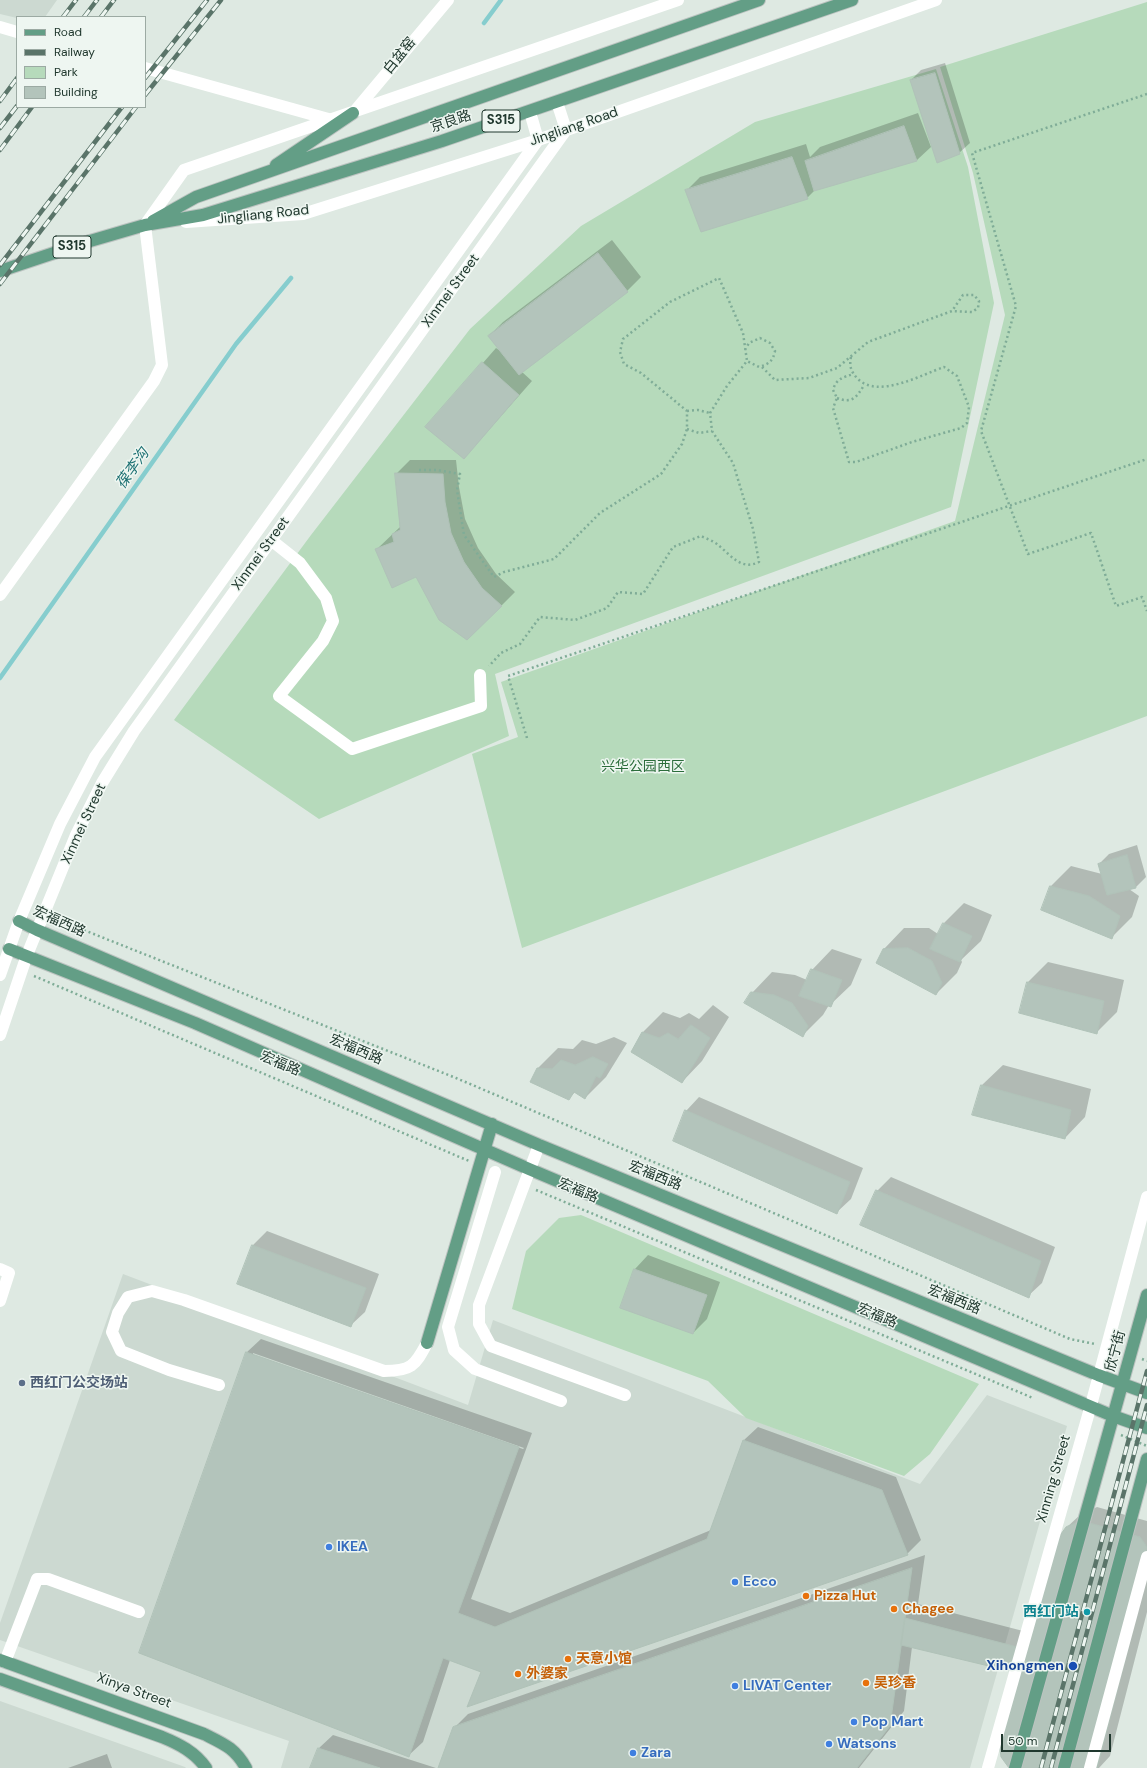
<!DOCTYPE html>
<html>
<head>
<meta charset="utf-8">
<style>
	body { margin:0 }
	#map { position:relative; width:1147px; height:1768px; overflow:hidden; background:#dee9e2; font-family:"DM Sans",sans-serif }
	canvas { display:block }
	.legend { position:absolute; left:16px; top:16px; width:130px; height:92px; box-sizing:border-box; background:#eef6f1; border:1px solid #9caaa3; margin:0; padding:5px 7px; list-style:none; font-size:12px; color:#20382e }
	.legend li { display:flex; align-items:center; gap:8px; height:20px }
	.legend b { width:20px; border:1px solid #9caaa3 }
	.scale { position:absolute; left:1001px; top:1734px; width:110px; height:18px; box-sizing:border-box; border:2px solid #20382e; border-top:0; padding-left:5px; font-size:12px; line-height:14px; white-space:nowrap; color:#20382e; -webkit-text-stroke:3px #eef6f1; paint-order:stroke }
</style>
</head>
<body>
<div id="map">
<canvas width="1147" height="1768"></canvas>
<ul class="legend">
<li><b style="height:5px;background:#639e86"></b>Road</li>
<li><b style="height:5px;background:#5a7469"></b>Railway</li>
<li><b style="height:11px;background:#b6dabb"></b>Park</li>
<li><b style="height:11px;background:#b3c4bb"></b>Building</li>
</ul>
<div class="scale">50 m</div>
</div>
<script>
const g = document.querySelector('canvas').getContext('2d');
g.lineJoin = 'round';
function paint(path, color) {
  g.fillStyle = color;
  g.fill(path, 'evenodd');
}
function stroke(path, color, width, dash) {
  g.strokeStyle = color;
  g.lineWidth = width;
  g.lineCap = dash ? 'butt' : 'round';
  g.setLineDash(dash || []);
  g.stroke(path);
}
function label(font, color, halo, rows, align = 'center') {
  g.font = font + ' "DM Sans","Noto Sans SC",sans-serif';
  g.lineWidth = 3;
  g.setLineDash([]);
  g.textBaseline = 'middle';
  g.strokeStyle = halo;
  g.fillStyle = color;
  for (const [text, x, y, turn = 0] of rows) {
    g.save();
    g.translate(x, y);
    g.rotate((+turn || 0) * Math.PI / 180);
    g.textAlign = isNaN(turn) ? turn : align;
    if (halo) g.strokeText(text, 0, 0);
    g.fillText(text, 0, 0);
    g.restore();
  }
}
paint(new Path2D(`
	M0,0H57L45,17L17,18L0,14Z
	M123,1274L468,1405L493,1320L920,1484L987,1395L1067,1426L970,1768H281L289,1741L0,1640V1623Z
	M0,1701L185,1767L186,1768H0Z`), '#ccd9d1');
paint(new Path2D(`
	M1147,2V716L522,948L472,754L518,737L501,682L955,521L1005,315L973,173L940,67Z
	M936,69L968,167L994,303L951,507L495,674L509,736L319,819L174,720L311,535L470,329L581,226L755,122Z
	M581,1215L979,1384L930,1454L904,1476L746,1418L708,1381L512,1309L526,1251L559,1218Z`), '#b6dabb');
paint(new Path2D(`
	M945,63L970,143L959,153L911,80L921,70Z
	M918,113L931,147L917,160L816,189L807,198L686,191L700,177L806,144L810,157L820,147Z
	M612,240L641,277L627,291L522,372L532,381L464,458L427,427L496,348L502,352L489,336L503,322Z
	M410,460H456L459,487L465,519L478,548L496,574L515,592L501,606L416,575L376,550L400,527L396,474Z
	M1137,845L1146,877L1136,887L1129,889L1139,896L1132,917L1111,938L1051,886L1071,866L1102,874L1099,864L1109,854Z
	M964,903L992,915L981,941L961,960L962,962L957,973L936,994L884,949L904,928H929L938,934L944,923Z
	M832,949L862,959L851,985L830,1005H829L823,1015L803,1035L752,993L772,972L795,975L807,980L812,970Z
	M1048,962L1124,980L1117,1012L1096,1033L1028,982Z
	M713,1005L729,1017L702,1061L682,1082L642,1033L663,1012L680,1018L689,1013L699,1019Z
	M614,1037L627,1043L606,1077L585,1098L575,1092L569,1098L537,1069L558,1048L573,1049L582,1040L596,1044Z
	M1003,1065L1091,1089L1085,1117L1065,1138L982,1085Z
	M699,1097L863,1168L851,1199L837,1212L686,1111Z
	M891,1177L1055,1247L1042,1283L1028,1296L877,1191Z
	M267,1231L379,1274L365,1312L351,1325L239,1283L253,1245Z
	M648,1255L720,1282L707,1319L693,1333L635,1269Z
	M261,1339L532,1433L471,1599L510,1613L711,1530L744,1440L758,1427L896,1477L921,1540L907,1554L482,1672L450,1660L423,1742L409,1755L247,1352ZM253,1353L524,1448L523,1449L253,1356Z
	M1097,1507L1147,1521V1612L1110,1756L1099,1768H1010L1020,1672L912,1647L904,1711L859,1768H439L454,1728L468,1714L925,1555L918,1604L1031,1633L1066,1528L1081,1514Z
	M333,1735L436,1768H312L319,1748Z
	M107,1754L112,1768H68Z`), '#0003');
stroke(new Path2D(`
	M484,23L501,0
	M0,678L236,344L291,278`), '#86cdce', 4.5);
const building = new Path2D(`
	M935,73L960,154L937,163L910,80Z
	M904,126L917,161L814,191L805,161Z
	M792,157L808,199L701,232L685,190Z
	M598,253L628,292L519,375L488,336Z
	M482,362L519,395L464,459L425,427Z
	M395,473L443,474L445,502L451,533L464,562L482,588L502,606L467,640L439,620L416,577L392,588L375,549L394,542L392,534L400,530Z
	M1127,855L1136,888L1107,895L1098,864Z
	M1050,886L1089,896L1120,916L1112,939L1041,910Z
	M943,923L972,936L960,962L930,949Z
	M908,948L932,961L942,983L936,995L876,963L883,949Z
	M811,969L842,980L831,1007L799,996Z
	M1027,982L1104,1001L1097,1034L1019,1013Z
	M751,992L774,995L792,1003L808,1026L803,1037L744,1003Z
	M691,1025L710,1038L682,1083L631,1052L642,1032L659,1038L668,1033L678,1039Z
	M593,1057L608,1064L600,1078L596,1076L585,1099L574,1092L569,1100L530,1082L537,1068L552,1069L561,1060L575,1065Z
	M981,1085L1071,1110L1065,1139L972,1115Z
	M685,1110L850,1182L837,1214L673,1141Z
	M876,1190L1041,1261L1029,1298L860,1225Z
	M252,1245L366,1288L351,1327L237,1284Z
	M634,1269L707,1295L693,1334L620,1308Z
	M246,1352L519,1447L458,1613L495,1627L707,1539L743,1440L882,1490L908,1555L467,1707L481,1672L443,1658L409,1757L139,1653Z
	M1082,1521L1140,1537L1147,1547V1575L1097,1768H1009L1001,1757L999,1743L1056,1541L1066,1527Z
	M912,1568L890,1726L857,1768H438L453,1727Z
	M905,1618L1025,1649L1018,1673L901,1645Z
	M318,1748L380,1768H310Z`);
paint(building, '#b3c4bb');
stroke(building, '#b0c2b8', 1);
const major = new Path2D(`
	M276,165L353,113
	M153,221L196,197L759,0
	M0,271L90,241L145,225L203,215L442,141L852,0
	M19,921L37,930L539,1145L1098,1375L1147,1393
	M9,949L195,1023L529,1169L1113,1416L1147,1428
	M427,1343L492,1124
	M0,1660L204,1734C224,1744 235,1748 246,1768
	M0,1679L162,1737C179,1744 195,1752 206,1768
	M1015,1768L1147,1295
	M1064,1768L1147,1459`);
stroke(major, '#bcc3c0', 14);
stroke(new Path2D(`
	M1147,94L972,153L1016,306L981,431L1028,554L1091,533L1116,606L1142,597L1147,611
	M745,350L749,343L760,338L770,343L775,351C773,361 769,364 759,367L747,361
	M851,357C849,366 851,372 858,379C878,399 921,375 944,367L957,376L969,407L967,423L961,428L912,442L856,462H849L833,408L837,398L833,390C836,379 843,377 854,374
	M762,367L775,380L809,378L837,368L868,342L952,311L972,312L978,308L979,301L974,295H963L952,311
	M837,398C852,404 857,397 864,385
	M687,411L698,410L710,413
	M687,429L699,433L712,431
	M419,470H437L460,474L457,490L464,535L494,577L504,572L554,559L600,513L661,474L682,444L687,429V411L641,373L624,364L620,352L623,339L670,302L719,278L743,333L747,361L727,386L710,413L712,431L733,463L753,529L759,562C741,571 731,555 718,545C714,541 707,539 701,536L673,547L643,594L618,592L607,608L575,620L540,617L520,644L501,653L489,666
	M527,738L508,676L1147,459
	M56,919L456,1078L1070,1339L1095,1344
	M34,976L469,1161
	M536,1190L1033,1398
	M1142,1359L1147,1361
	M1121,1435L1147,1446`), '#7fac97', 2.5, [2, 3]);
stroke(new Path2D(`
	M0,27L17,32
	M145,68L332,120
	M354,112L448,0
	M186,222L303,214L538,140L936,0
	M145,225L184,170L678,0
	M271,540L300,563L326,598L333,621L323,641L279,696L352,749L481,706L480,675
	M0,595L154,381L162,365L145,225
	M0,975L19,921L60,824L95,757L538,140L530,112
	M0,1035L27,955L76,835L102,783L134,731L566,130L557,102
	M539,1145L479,1305V1324L491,1346L625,1395
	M495,1172L448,1327L454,1350L475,1369L561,1401
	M0,1269L9,1273L0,1301
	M219,1385L169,1370L121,1351L112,1332L118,1313L128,1297L152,1291L184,1300L384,1371C411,1371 415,1366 427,1343
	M5,1662L37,1579H48L139,1612
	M988,1768L1091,1405L1147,1197
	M1090,1768L1147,1557`), '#fff', 12);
stroke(major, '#639e86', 12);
const rail = new Path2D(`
	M63,17L76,0
	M84,17L97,0
	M101,17L114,0
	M145,78L207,0
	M145,95L221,0
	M0,101L17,78
	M0,128L17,106
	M0,150L32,107
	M0,265L122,107
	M0,284L136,107
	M1041,1768L1147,1371
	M1051,1768L1147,1405`);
stroke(rail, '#5a7469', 4.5);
stroke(rail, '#eef6f1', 3, [9]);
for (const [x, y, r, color] of [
	[22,1383,4,"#5c6f8a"],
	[329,1547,4,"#3f7fe0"],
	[735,1582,4,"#3f7fe0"],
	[806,1596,4,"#e8710a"],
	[894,1609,4,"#e8710a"],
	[1087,1612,4,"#0f9aa8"],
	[568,1659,4,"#e8710a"],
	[1073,1666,5,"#1a4fb4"],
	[518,1674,4,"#e8710a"],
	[866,1683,4,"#e8710a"],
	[735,1686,4,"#3f7fe0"],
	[854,1722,4,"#3f7fe0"],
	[829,1744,4,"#3f7fe0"],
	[633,1753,4,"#3f7fe0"]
]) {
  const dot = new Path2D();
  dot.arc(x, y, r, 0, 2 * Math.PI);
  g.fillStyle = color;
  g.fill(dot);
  stroke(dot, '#eef6f1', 1.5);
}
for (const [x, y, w] of [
	[501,121,38],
	[72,247,38]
]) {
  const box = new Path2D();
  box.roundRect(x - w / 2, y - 11, w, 22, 3);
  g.fillStyle = '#eef6f1';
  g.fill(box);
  stroke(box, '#20382e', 1);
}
label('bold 13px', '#20382e', null, [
	["S315",501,121],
	["S315",72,247]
]);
label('14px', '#20382e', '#eef6f1', [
	["白盆窑",400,56,-51],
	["京良路",451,122,-18],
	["Jingliang Road",574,127,-19],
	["Jingliang Road",263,215,-6],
	["Xinmei Street",451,291,-54],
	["Xinmei Street",261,554,-54],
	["Xinmei Street",84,824,-65],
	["宏福西路",59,922,24],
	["宏福西路",356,1050,23],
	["宏福路",280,1064,23],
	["宏福西路",655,1176,22],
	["宏福路",578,1191,23],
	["宏福西路",954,1300,22],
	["宏福路",877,1316,23],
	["欣宁街",1116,1351,-75],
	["Xinning Street",1054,1479,-74],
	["Xinya Street",134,1691,20]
]);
label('14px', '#2b6d3b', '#eef6f1', [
	["兴华公园西区",643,767]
]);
label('bold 14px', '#4e5e75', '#eef6f1', [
	["西红门公交场站",30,1383]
], 'left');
label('bold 14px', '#366cbe', '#eef6f1', [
	["IKEA",337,1547],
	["Ecco",743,1582],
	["LIVAT Center",743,1686],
	["Pop Mart",862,1722],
	["Watsons",837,1744],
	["Zara",641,1753]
], 'left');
label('bold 14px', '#c56008', '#eef6f1', [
	["Pizza Hut",814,1596],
	["Chagee",902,1609],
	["天意小馆",576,1659],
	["外婆家",526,1674],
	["吴珍香",874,1683]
], 'left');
label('bold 14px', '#0d838f', '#eef6f1', [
	["西红门站",1079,1612]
], 'right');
label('bold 14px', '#164399', '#eef6f1', [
	["Xihongmen",1064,1666]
], 'right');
label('italic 15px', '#1c7072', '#eef6f1', [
	["葆李沟",133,469,-55]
]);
</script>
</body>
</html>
